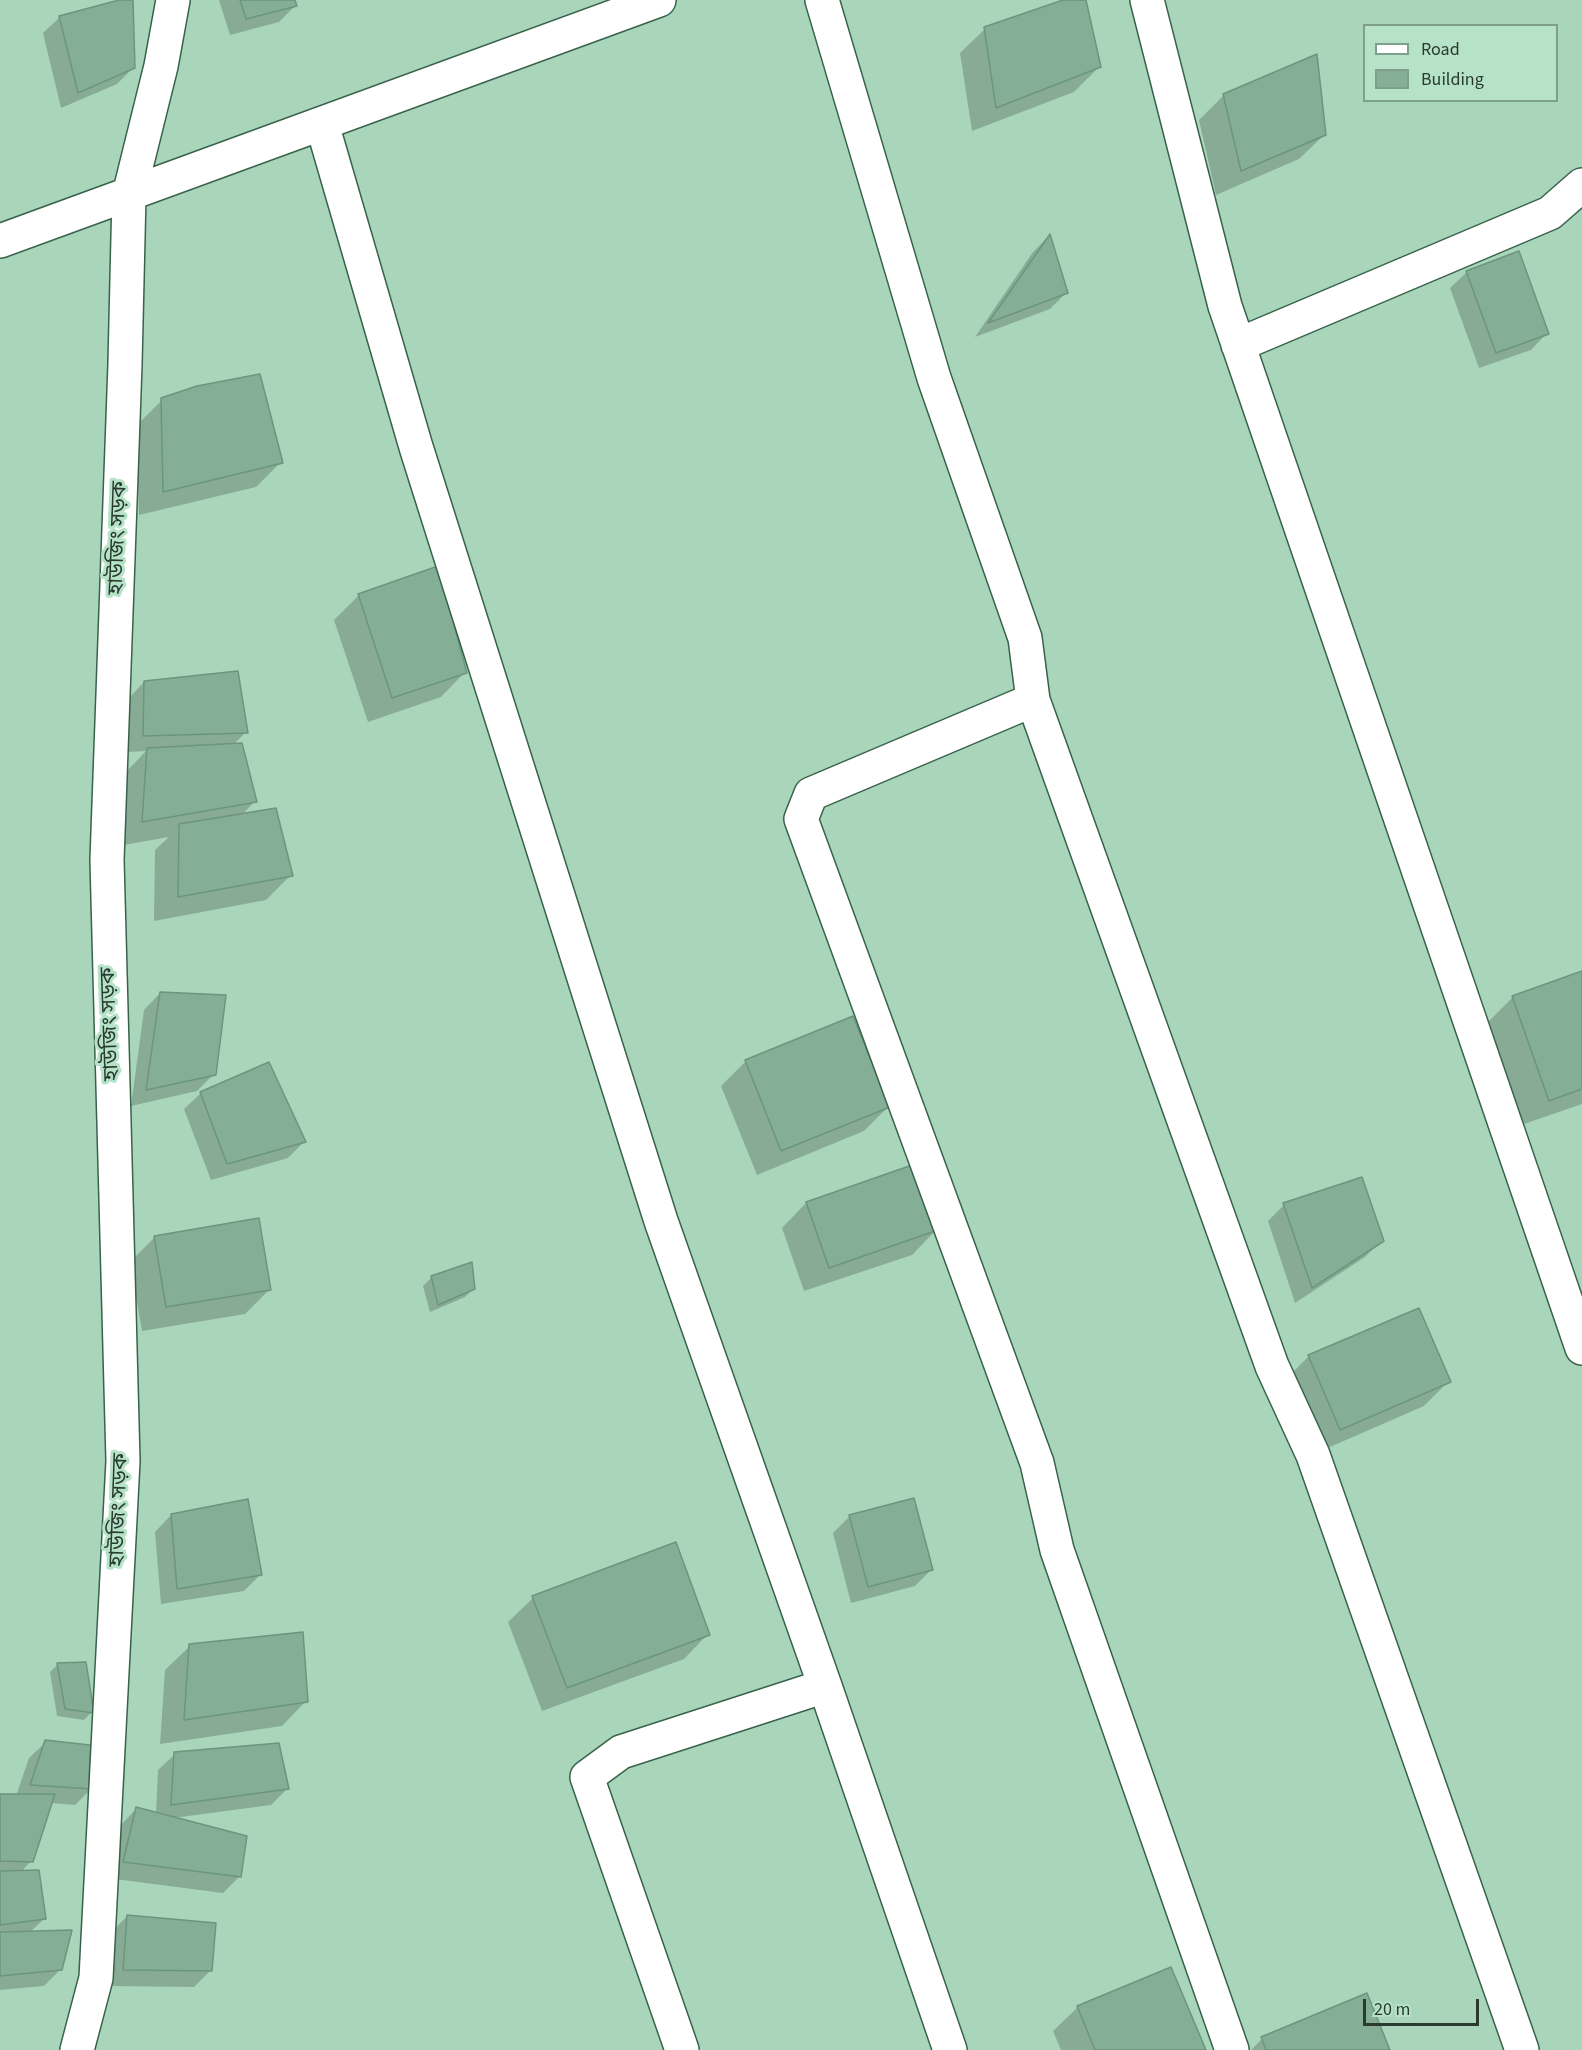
<!DOCTYPE html>
<html>
<head>
<meta charset="utf-8">
<style>
	body { margin:0 }
	#map { position:relative; width:1582px; height:2050px; overflow:hidden; background:#a9d6bb; font-family:"Source Sans 3",sans-serif }
	canvas { display:block }
	.legend { position:absolute; left:1363px; top:24px; width:195px; height:78px; box-sizing:border-box; background:#b6e3c8; border:2px solid #7ea08b; margin:0; padding:8px 10px; list-style:none; font-size:18px; color:#293b30 }
	.legend li { display:flex; align-items:center; gap:12px; height:30px }
	.legend b { width:30px; border:2px solid #7ea08b }
	.scale { position:absolute; left:1363px; top:1999px; width:116px; height:27px; box-sizing:border-box; border:3px solid #293b30; border-top:0; padding-left:8px; font-size:18px; line-height:21px; white-space:nowrap; color:#293b30; -webkit-text-stroke:4px #b6e3c8; paint-order:stroke }
</style>
</head>
<body>
<div id="map">
<canvas width="1582" height="2050"></canvas>
<ul class="legend">
<li><b style="height:8px;background:#fff"></b>Road</li>
<li><b style="height:16px;background:#84af96"></b>Building</li>
</ul>
<div class="scale">20 m</div>
</div>
<script>
const g = document.querySelector('canvas').getContext('2d');
g.lineJoin = 'round';
function paint(path, color) {
  g.fillStyle = color;
  g.fill(path, 'evenodd');
}
function stroke(path, color, width, dash) {
  g.strokeStyle = color;
  g.lineWidth = width;
  g.lineCap = dash ? 'butt' : 'round';
  g.setLineDash(dash || []);
  g.stroke(path);
}
function label(font, color, halo, rows, align = 'center') {
  g.font = font + ' "Source Sans 3","Noto Sans Bengali",sans-serif';
  g.lineWidth = 6;
  g.setLineDash([]);
  g.textBaseline = 'middle';
  g.strokeStyle = halo;
  g.fillStyle = color;
  for (const [text, x, y, turn = 0] of rows) {
    g.save();
    g.translate(x, y);
    g.rotate((+turn || 0) * Math.PI / 180);
    g.textAlign = isNaN(turn) ? turn : align;
    if (halo) g.strokeText(text, 0, 0);
    g.fillText(text, 0, 0);
    g.restore();
  }
}
paint(new Path2D(`
	M125,0H131L134,67L117,84L61,108L43,33L60,17Z
	M219,0H294L296,5L279,22L230,35Z
	M1068,0H1084L1099,67L1074,92L972,131L960,53L985,29Z
	M1224,95L1324,135L1299,159L1216,195L1199,120Z
	M1049,236L1066,293L1050,309L975,337L1033,252Z
	M1467,272L1547,333L1531,350L1479,368L1450,288Z
	M162,400L281,462L256,487L139,515L137,425Z
	M359,595L465,672L441,697L368,722L334,620Z
	M144,682L246,732L233,745L255,801L241,816L291,875L266,900L154,921L155,850L169,837L118,846L123,775L146,751L127,752L128,699Z
	M1582,973V1104L1524,1124L1488,1022L1513,997Z
	M160,993L214,1074L197,1091L131,1106L144,1010Z
	M746,1061L889,1106L864,1131L757,1175L721,1086Z
	M201,1093L304,1142L288,1158L211,1180L184,1109Z
	M806,1203L936,1230L912,1255L804,1291L782,1228Z
	M1284,1205L1382,1240L1365,1257L1295,1303L1268,1221Z
	M155,1237L270,1289L245,1314L142,1331L130,1262Z
	M470,1264L473,1289L465,1297L430,1312L423,1286L431,1278Z
	M1309,1356L1449,1381L1424,1406L1316,1453L1284,1381Z
	M171,1515L260,1575L244,1591L161,1604L155,1532Z
	M850,1516L931,1570L915,1586L851,1603L833,1533Z
	M533,1598L708,1634L684,1659L542,1711L508,1622Z
	M190,1646L306,1701L282,1726L160,1744L165,1670Z
	M58,1664L92,1712L84,1720L57,1716L50,1672Z
	M46,1742L91,1789L75,1805L50,1803L31,1861L21,1872L44,1919L30,1932L61,1969L44,1986L0,1990V1796H16L29,1758Z
	M175,1754L287,1789L271,1805L173,1818L240,1876L223,1893L107,1878L120,1826L136,1809L156,1814L158,1770Z
	M127,1916L210,1971L194,1987L108,1986L111,1933Z
	M1078,2007L1204,2050H1061L1053,2031Z
	M1262,2039L1389,2050H1251Z`), '#0003');
const building = new Path2D(`
	M119,0H133L135,68L78,93L59,16Z
	M240,0H295L297,6L246,19Z
	M1063,0H1086L1101,67L996,108L984,27Z
	M1317,54L1326,135L1241,171L1223,94Z
	M1050,234L1068,293L988,323Z
	M1519,251L1549,334L1496,353L1466,271Z
	M260,374L283,463L163,492L161,398L197,386Z
	M438,566L467,673L392,698L358,594Z
	M238,671L248,733L143,736L144,681Z
	M242,743L257,802L142,822L147,748Z
	M276,808L293,876L178,897L179,824Z
	M1582,971V1089L1549,1101L1512,996Z
	M160,992L226,995L216,1075L146,1090Z
	M853,1016L890,1107L781,1151L745,1060Z
	M269,1062L306,1142L227,1164L200,1092Z
	M915,1164L938,1230L829,1268L806,1202Z
	M1362,1177L1384,1241L1312,1288L1283,1203Z
	M259,1218L271,1290L166,1307L154,1236Z
	M472,1262L475,1289L438,1305L431,1276Z
	M1419,1308L1451,1382L1340,1430L1308,1355Z
	M914,1498L933,1570L868,1587L849,1515Z
	M248,1499L262,1575L177,1589L171,1514Z
	M676,1542L710,1635L567,1688L532,1596Z
	M303,1632L308,1702L184,1720L189,1644Z
	M86,1662L94,1713L65,1709L57,1663Z
	M45,1740L99,1746L93,1789L30,1785Z
	M279,1743L289,1789L171,1805L174,1752Z
	M0,1794H55L33,1862L0,1861Z
	M136,1807L247,1836L241,1877L123,1862Z
	M39,1870L46,1919L0,1925V1871Z
	M127,1915L216,1923L212,1971L123,1970Z
	M72,1930L62,1970L0,1976V1932Z
	M1171,1967L1206,2050H1095L1077,2006Z
	M1367,1993L1390,2050H1266L1261,2037Z`);
paint(building, '#84af96');
stroke(building, '#6b967d', 1.5);
const street = new Path2D(`
	M822,0L934,378L1025,638L1033,700L1272,1366L1313,1455L1522,2050
	M1147,0L1225,306L1582,1348
	M322,124L416,447L661,1221L825,1686L950,2050
	M0,241L659,0
	M1238,345L1550,213L1582,185
	M1033,700L811,794L801,819L1037,1463L1057,1550L1232,2050
	M77,2050L96,1978L123,1461L107,860L125,364L129,195L161,66L173,0
	M682,2050L587,1777L621,1752L825,1686`);
stroke(street, '#39624b', 36);
stroke(street, '#fff', 33);
label('21px', '#293b30', '#b6e3c8', [
	["হাউজিং সড়ক",119,538,-88],
	["হাউজিং সড়ক",111,1024,-92],
	["হাউজিং সড়ক",120,1510,-88]
]);
</script>
</body>
</html>
